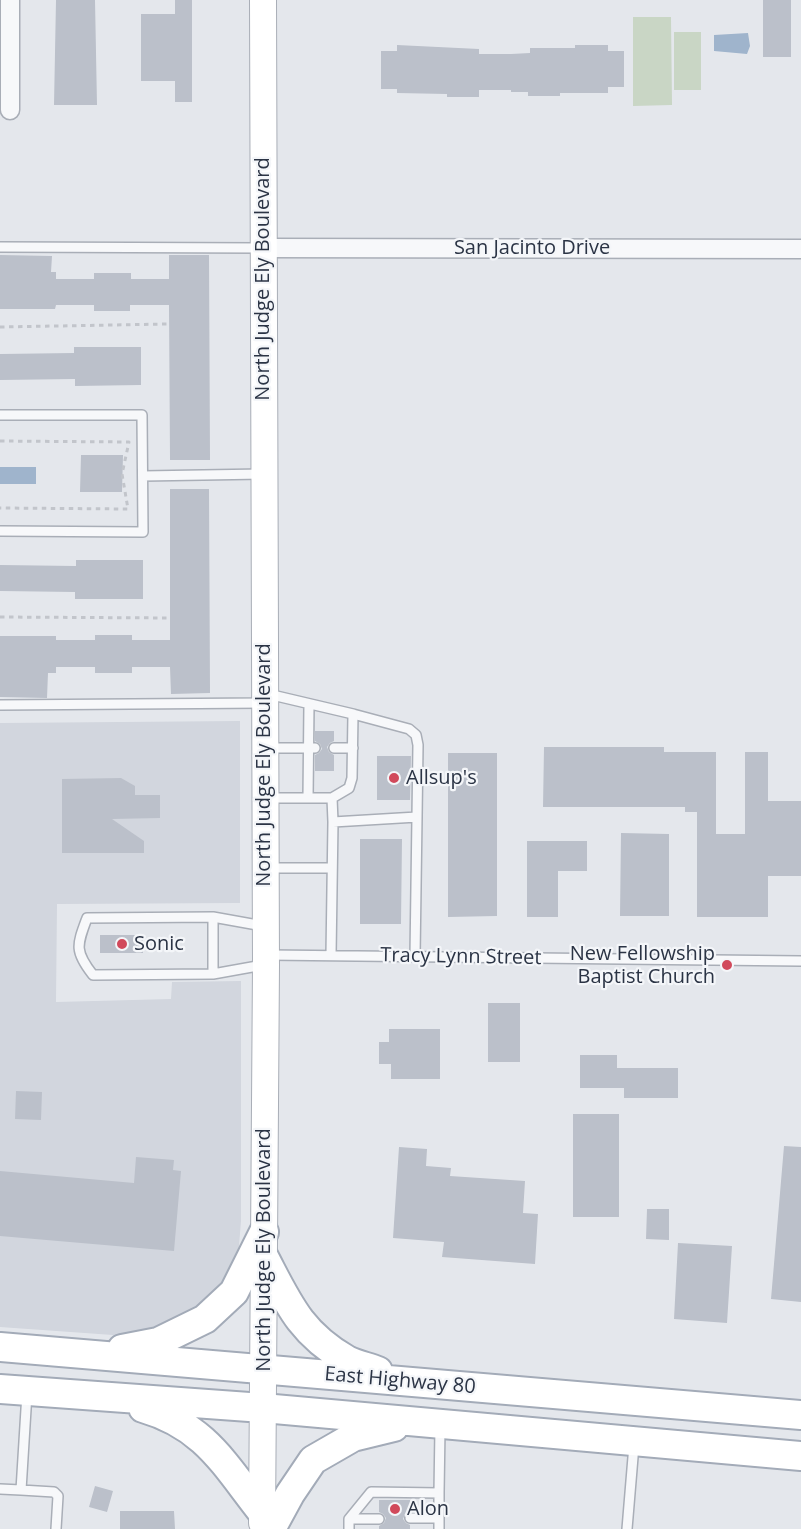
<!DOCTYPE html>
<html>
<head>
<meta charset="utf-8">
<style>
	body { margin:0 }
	canvas { display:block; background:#e4e7ec }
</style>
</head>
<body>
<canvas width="801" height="1529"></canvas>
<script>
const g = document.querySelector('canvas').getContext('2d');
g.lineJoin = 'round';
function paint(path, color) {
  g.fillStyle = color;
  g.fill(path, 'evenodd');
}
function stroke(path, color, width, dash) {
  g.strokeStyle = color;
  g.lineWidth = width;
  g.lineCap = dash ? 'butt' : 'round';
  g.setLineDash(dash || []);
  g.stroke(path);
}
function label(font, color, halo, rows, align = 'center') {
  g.font = font + ' "Open Sans",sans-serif';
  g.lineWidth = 4.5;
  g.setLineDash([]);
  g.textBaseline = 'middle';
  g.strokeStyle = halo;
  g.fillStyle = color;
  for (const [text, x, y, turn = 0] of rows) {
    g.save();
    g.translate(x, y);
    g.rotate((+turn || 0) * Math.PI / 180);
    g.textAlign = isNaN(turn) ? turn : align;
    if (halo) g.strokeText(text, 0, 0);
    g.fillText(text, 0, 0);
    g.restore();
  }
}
paint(new Path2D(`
	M240,721V903L57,904L56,1002L171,999L172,982L241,981V1221L238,1258L222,1290L198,1312L141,1337L0,1327V723Z`), '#d2d6de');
paint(new Path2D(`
	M633,17H671L672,105L633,106Z
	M674,32H701V90H674Z`), '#c9d6c5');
paint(new Path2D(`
	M748,33L750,46L747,54L714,51V35Z
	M0,467H36V484H0Z`), '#9fb4cc');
paint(new Path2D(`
	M56,0H95L97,105H54Z
	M175,0H192V102H175V81H141V14H175Z
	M763,0H791V57H763Z
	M397,45L479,49V54H511L530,53V48H575V45H608V51H624V87H608V93H560V96H528V92H511V90H479V97H447V94L397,93V89H381V51H397Z
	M0,255L52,256L51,272H56V279H94V273H131V279H169V255H209L210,460H170L169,305H130V311H94V305H56L55,309H0Z
	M74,347H141V385L75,386V379L0,380V354L74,353Z
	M81,455H123L122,492H80Z
	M170,489H209L210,693L171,694L170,667H132V673H95V667H56V673H48L47,698L0,697V636H56V640H95V635H132V640H170Z
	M76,560H143V599H75V592L0,591V565L76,566Z
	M315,731H334V741L330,743L327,747L329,752L334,755V771H315V755L319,753L322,749L320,744L315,741Z
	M544,747H664V752H716V834H745V752H768V801H801V876H768V917H697V812H685V807H543Z
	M448,753H497V916L448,917Z
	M377,756H411L410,800H377Z
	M121,778L135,786V795H160V818L112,819L144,841V853H62V779Z
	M621,833L669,834V916H620Z
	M360,839H402L401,924H360Z
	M527,841H587V871H558V917H527Z
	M100,935H143V953H100Z
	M488,1003H520V1062H488Z
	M389,1029H440V1079H391V1064H379V1042H389Z
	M580,1055H617V1068H678V1098H624V1088H580Z
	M16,1091L42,1092L41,1120L15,1119Z
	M573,1114H619V1217H573Z
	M784,1146L801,1147V1302L771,1299Z
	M399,1147L427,1149L426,1166L451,1168L450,1176L525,1181L523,1213L538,1214L535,1264L442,1257L444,1242L393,1238Z
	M136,1157L174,1160L173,1170L181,1171L174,1251L0,1236V1171L134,1183Z
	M647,1209H669V1240L646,1239Z
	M678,1243L732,1246L727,1323L674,1319Z
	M95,1486L113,1491L107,1512L89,1507Z
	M379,1500H410V1511L405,1514L403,1519L406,1523L410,1525V1529H379V1526L384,1523L386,1518L383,1514L379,1512Z
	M120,1511H174L175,1529H120Z`), '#bbc0ca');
const lane = new Path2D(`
	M0,247L262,248
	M0,415H142L143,532L0,531
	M143,476L263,474
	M0,705L264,703
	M266,748H315
	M334,748H353
	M267,798H332L349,788L352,778L353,714L268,694
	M308,798L309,704
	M332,798L333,822
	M268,868H332
	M213,917V974
	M263,926L213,917L87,918C77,945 74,951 93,975L213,974L263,965
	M268,955L801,961
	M331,955L333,822L417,817L418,745L416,735L409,729L353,714
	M415,956L417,817
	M27,1393L21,1490L54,1492L58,1496L56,1529
	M0,1489L21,1490
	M439,1493V1529
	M410,1518H439
	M349,1519H379
	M349,1529V1519L371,1492L439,1493L440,1428
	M627,1529L634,1445`);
const street = new Path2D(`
	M10,110V0
	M262,248L801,249`);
const secondary = new Path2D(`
	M262,1523L266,964L263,0`);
const primary = new Path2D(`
	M264,1257C288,1303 300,1333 347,1360C357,1365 368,1367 378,1371
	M0,1347L801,1415
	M122,1349L158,1342L205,1319L234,1292L264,1232
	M0,1389L263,1408L801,1456
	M143,1408C205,1426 224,1464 262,1512
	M271,1529L290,1494L313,1460L353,1437L394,1427`);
stroke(lane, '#a9aeb7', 12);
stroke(street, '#a9aeb7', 21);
stroke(secondary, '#a9aeb7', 28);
stroke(primary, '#a3abb8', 32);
stroke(new Path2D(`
	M0,327L169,324
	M0,441L129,442L122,474L128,509L0,508
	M0,617L170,618`), '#c2c5cb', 3, [4.5, 4.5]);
stroke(lane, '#f7f8fa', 9);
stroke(street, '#f7f8fa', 18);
stroke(secondary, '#fff', 26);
stroke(primary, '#fff', 28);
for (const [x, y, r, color] of [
	[394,778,6,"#d1495b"],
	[122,944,6,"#d1495b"],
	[727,965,6,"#d1495b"],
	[395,1509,6,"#d1495b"]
]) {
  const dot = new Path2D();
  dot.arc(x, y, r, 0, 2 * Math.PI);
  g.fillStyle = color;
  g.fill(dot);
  stroke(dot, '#f4f6f9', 2);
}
label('20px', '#2b3445', '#f4f6f9', [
	["San Jacinto Drive",532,248],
	["North Judge Ely Boulevard",263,279,-90],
	["North Judge Ely Boulevard",264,765,-90],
	["Tracy Lynn Street",461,957,1],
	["North Judge Ely Boulevard",264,1250,-90],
	["East Highway 80",400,1381,5]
]);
label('20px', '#2b3445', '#f4f6f9', [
	["Allsup's",406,778],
	["Sonic",134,944],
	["New Fellowship",715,954,"right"],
	["Baptist Church",715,977,"right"],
	["Alon",407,1509]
], 'left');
</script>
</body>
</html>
